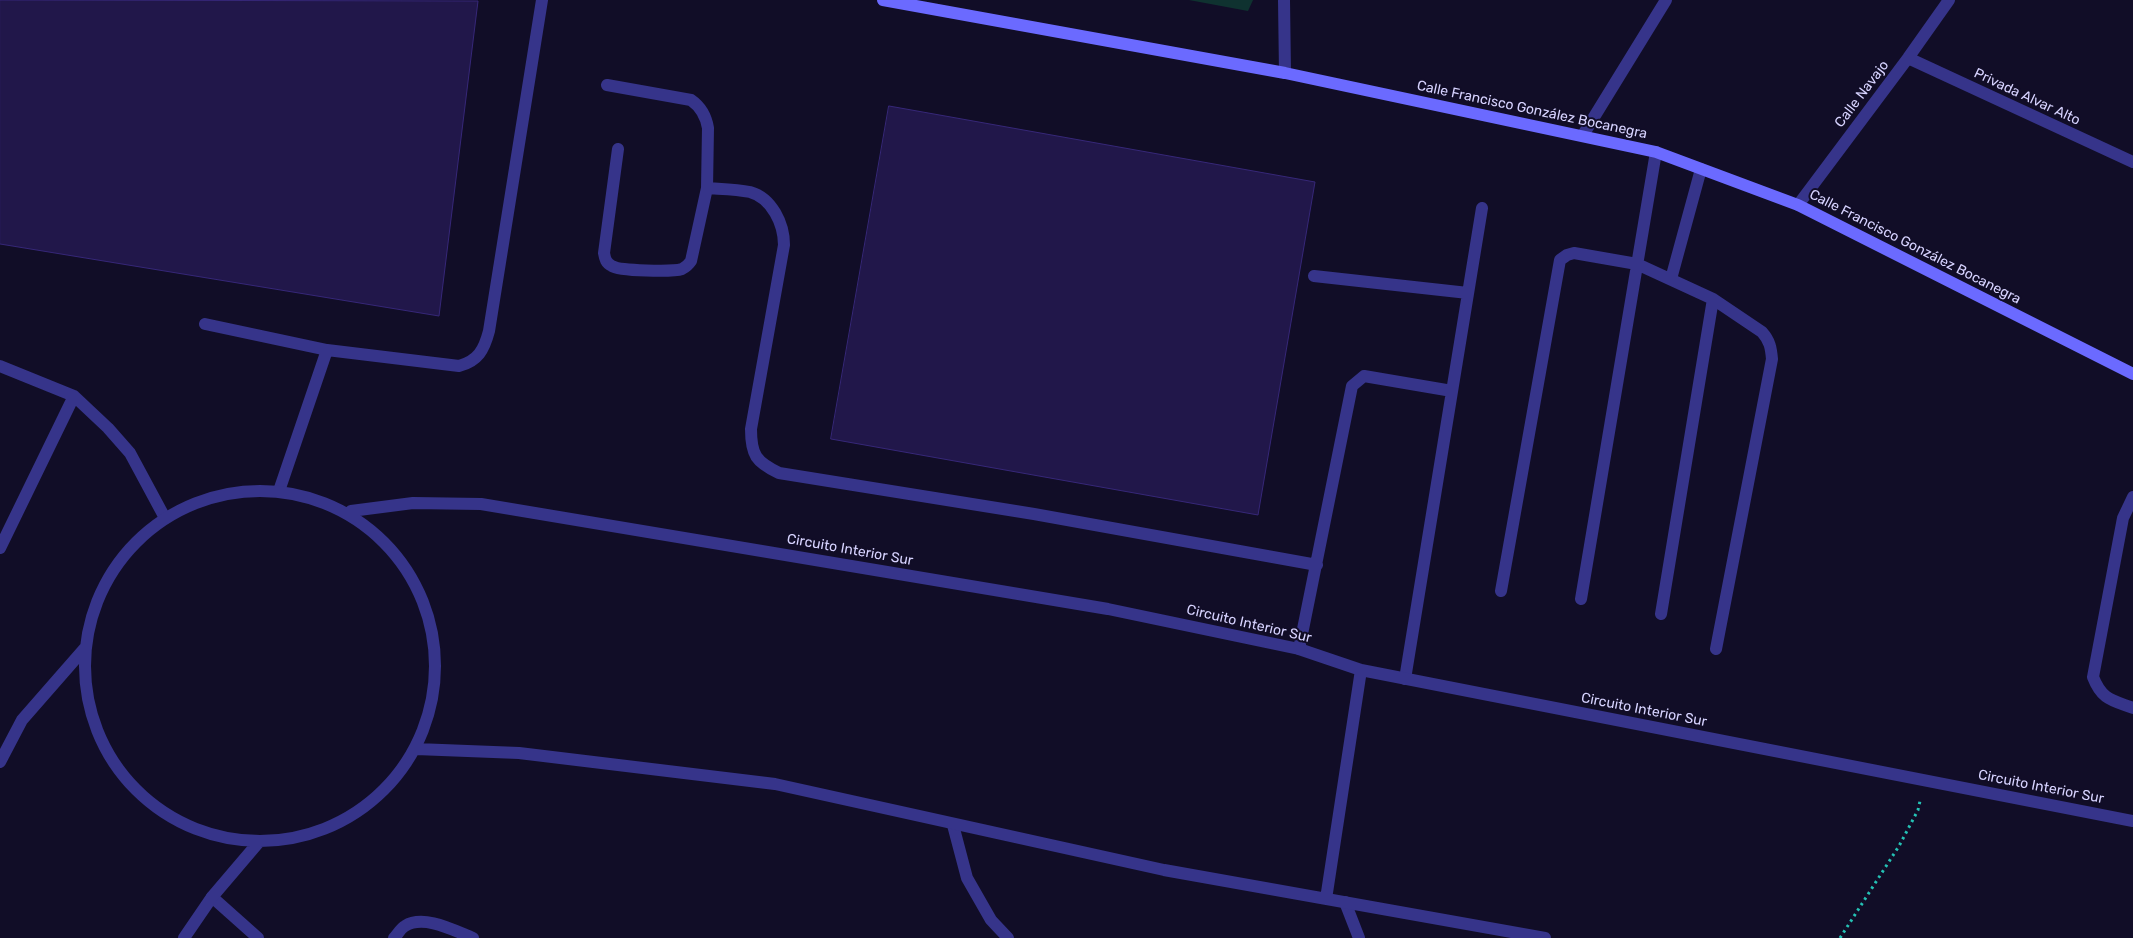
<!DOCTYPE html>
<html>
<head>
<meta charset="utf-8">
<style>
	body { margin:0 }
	canvas { display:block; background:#110d27 }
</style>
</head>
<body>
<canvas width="2133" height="938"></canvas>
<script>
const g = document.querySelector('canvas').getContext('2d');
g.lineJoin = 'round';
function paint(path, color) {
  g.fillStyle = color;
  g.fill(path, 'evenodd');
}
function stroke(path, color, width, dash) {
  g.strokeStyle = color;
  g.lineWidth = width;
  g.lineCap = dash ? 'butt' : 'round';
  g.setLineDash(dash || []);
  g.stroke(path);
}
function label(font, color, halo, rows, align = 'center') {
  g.font = font + ' Rubik,sans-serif';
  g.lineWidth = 4;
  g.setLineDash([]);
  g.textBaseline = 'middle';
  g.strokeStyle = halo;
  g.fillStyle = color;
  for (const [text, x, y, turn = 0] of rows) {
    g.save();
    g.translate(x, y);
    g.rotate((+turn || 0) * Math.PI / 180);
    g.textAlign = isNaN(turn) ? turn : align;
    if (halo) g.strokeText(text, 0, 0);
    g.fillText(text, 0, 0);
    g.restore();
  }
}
paint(new Path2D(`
	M1189,0H1253L1248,11Z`), '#0f3230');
const building = new Path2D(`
	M0,0L478,1L439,316L0,244Z
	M889,106L1315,182L1258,515L831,439Z`);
paint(building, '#21174a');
stroke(building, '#362778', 1);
stroke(new Path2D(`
	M1840,938L1899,846L1918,810L1920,801`), '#24c2b5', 3, [2.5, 4]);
stroke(new Path2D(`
	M607,85L691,100C701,107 706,116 708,128L707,188C721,189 736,189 750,192C772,198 784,224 784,245L751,429C751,455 756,462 779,473L1034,514L1317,565
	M618,149L604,253C605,259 606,263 612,266C619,271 673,272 682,269C686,267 689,264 691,261L707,188
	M1314,276L1468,293
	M1671,279L1701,169
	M205,324L327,350
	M0,366L74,396L108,428L130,453L165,518
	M280,488L327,350L459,366C478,361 484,350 489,331L542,0
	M2133,497L2123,518L2093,677C2102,700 2112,700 2133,708
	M0,548L74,396
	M1501,591L1560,260L1567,255L1574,253L1637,264L1713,299L1762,332C1770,341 1771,348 1772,359L1716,649
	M1581,599L1656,152
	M1661,614L1713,299
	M1299,649L1352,386L1364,376L1452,391
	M1405,679L1482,208
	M953,825L967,878L991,920L1008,938
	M212,897L258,938
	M1345,902L1359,938
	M394,938C397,935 401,928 405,926C424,914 455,931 473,938`), '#36348a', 12);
stroke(new Path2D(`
	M1284,0L1285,73
	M1908,58L2133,162
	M1583,135L1666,0
	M1798,205L1908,58L1949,0
	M85 666a175 175 0 1 1 350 0a175 175 0 1 1-350 0Z
	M351,511L413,503L481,504L1108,609L1299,649L1361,670L2133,821
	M416,749L519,753L775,784L1164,870L1545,938
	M0,762L22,720L85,648
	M1326,899L1361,670
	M184,938L212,897L258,843`), '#36348a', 12);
stroke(new Path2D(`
	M883,0L1285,73L1656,152L1798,205L2133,374`), '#6b6aff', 12);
label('14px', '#d7d3ff', '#110d27', [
	["Calle Navajo",1862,94,-53],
	["Privada Alvar Alto",2027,97,25],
	["Calle Francisco González Bocanegra",1532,110,12],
	["Calle Francisco González Bocanegra",1915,247,27],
	["Circuito Interior Sur",850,550,10],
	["Circuito Interior Sur",1249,624,13],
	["Circuito Interior Sur",1644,710,11],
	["Circuito Interior Sur",2041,787,11]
]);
</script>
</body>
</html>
